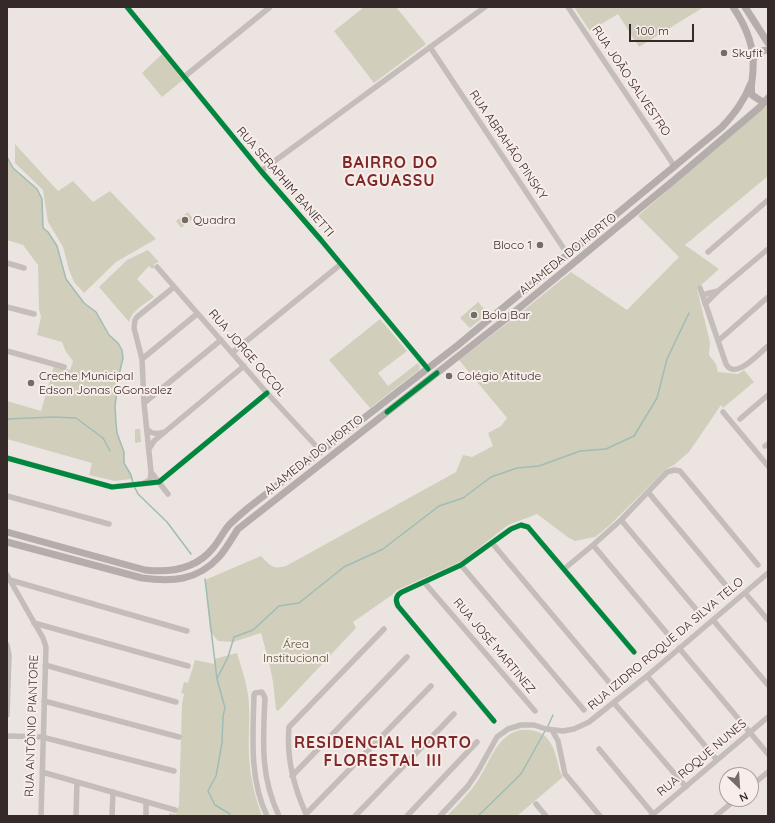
<!DOCTYPE html>
<html>
<head>
<meta charset="utf-8">
<style>
	body { margin:0 }
	#map { position:relative; width:775px; height:823px; overflow:hidden; background:#ece4e1; font-family:Quicksand,sans-serif }
	canvas { display:block }
	.frame { position:absolute; inset:0; border:8px solid #352a29; pointer-events:none }
	.north { position:absolute; left:719px; top:767px; width:40px; height:40px; box-sizing:border-box; background:#f8ede9; border:1px solid #aa9f9c; border-radius:50%; rotate:155deg; font-size:11px; font-weight:700; line-height:16px; text-align:center; color:#352a29 }
	.north::after { content:''; display:block; margin:auto; width:14px; height:18px; background:#756b69; clip-path:polygon(50% 0,100% 100%,50% 72%,0 100%) }
	.scale { position:absolute; left:629px; top:24px; width:65px; height:18px; box-sizing:border-box; border:2px solid #352a29; border-top:0; padding-left:5px; font-size:12px; line-height:14px; white-space:nowrap; color:#352a29; -webkit-text-stroke:3px #f8ede9; paint-order:stroke }
</style>
</head>
<body>
<div id="map">
<canvas width="775" height="823"></canvas>
<div class="frame"></div>
<div class="north">N</div>
<div class="scale">100 m</div>
</div>
<script>
const g = document.querySelector('canvas').getContext('2d');
g.lineJoin = 'round';
function paint(path, color) {
  g.fillStyle = color;
  g.fill(path, 'evenodd');
}
function stroke(path, color, width, dash) {
  g.strokeStyle = color;
  g.lineWidth = width;
  g.lineCap = dash ? 'butt' : 'round';
  g.setLineDash(dash || []);
  g.stroke(path);
}
function label(font, color, halo, rows, align = 'center') {
  g.font = font + ' Quicksand,sans-serif';
  g.lineWidth = 4;
  g.setLineDash([]);
  g.textBaseline = 'middle';
  g.strokeStyle = halo;
  g.fillStyle = color;
  for (const [text, x, y, turn = 0] of rows) {
    g.save();
    g.translate(x, y);
    g.rotate((+turn || 0) * Math.PI / 180);
    g.textAlign = isNaN(turn) ? turn : align;
    if (halo) g.strokeText(text, 0, 0);
    g.fillText(text, 0, 0);
    g.restore();
  }
}
paint(new Path2D(`
	M364,7H396L426,44L374,83L334,31Z
	M574,7H704L639,47L618,14L590,31Z
	M162,54L183,80L162,97L142,73Z
	M768,105V176L685,245L719,269L697,289L710,342L709,355L716,364L718,372L738,374L744,370L754,382L723,408L721,405L689,452L674,465L666,469L610,525L595,537L575,541L569,538L537,514L508,525L462,561L397,590L392,595L353,622L356,628L278,711L276,710L273,682L269,662L261,633L233,642L218,641L210,631L205,580L261,556C270,565 272,570 286,566L456,472L463,455L472,457L493,446L488,433L501,426L507,418L459,360L514,318L571,272L627,310L679,257L638,216L752,116L764,106Z
	M15,144L58,191L73,181L93,202L110,191L156,239L116,262L84,293L74,282L69,270L63,247L48,222L43,190L15,163Z
	M7,157L13,168L37,189L42,199L43,228L48,232L57,246L66,279L84,303L96,312L109,335L118,343L122,350L123,358L119,375L115,406L116,423L117,433L124,452V463L131,475V479L115,481L89,475L92,463L7,439V401L41,411L54,366L70,370L73,361L66,352L62,342L37,335L41,317L39,309L38,265L23,245L7,240Z
	M188,212L193,219L181,228L176,221Z
	M148,250L159,262L154,264V268L152,269L149,266L137,279L154,297C145,304 132,310 129,322L99,287L127,260Z
	M478,302L488,313L470,328L460,318Z
	M380,319L407,351L378,373L388,386L418,363L420,367L419,370L370,408L329,360Z
	M135,429H140L141,442L135,443Z
	M237,653C242,670 248,686 249,704C250,721 248,739 249,756C250,777 255,797 262,816H169V813L176,814L179,805L182,704L184,694L181,693L184,682L188,683L195,660L214,664V659Z
	M520,730C543,728 552,739 557,760C559,766 559,772 563,777L517,816H447C457,805 468,795 476,783C490,764 495,736 520,730Z`), '#d1cfbc');
stroke(new Path2D(`
	M7,157L13,168L37,189L42,199L43,228L48,232L57,246L66,279L84,303L96,312L109,335L118,343L122,350L123,358L119,375L115,406L116,423L117,433L124,452V463L131,475L133,483
	M7,419L54,417L76,418L103,438L110,451
	M134,486L138,494L167,522L191,554
	M205,579L217,679L225,708L223,716L222,743L216,776L208,791L215,805L230,814V816
	M217,679L228,657L234,637L253,630L279,606L299,603L344,567L383,549L439,506L463,498L491,477L517,468L539,466L580,451L606,449L634,436L657,398L667,359L689,313
	M547,728L553,715
	M478,816L521,774L545,731`), '#9fbcb5', 1.5);
stroke(new Path2D(`
	M127,7L261,171L321,240L428,369
	M568,7L675,167
	M430,47L568,255
	M184,77L270,7
	M261,171L485,7
	M708,252L768,200
	M7,263L24,268
	M157,267L267,393L317,447L318,451V454
	M700,288L726,364C735,381 759,353 768,346
	M702,295L718,291
	M705,304L718,291L768,249
	M7,307L34,314
	M718,341L768,297
	M7,351L64,367
	M233,352L341,264
	M142,359L197,314
	M144,403L221,340
	M723,412L768,466
	M740,419L768,395
	M147,429C152,435 158,434 164,432
	M765,446L768,444
	M149,449L154,441L244,366
	M7,458L112,487L159,482L267,393
	M151,472L168,494
	M144,483L150,480L151,472L144,403L142,359L134,328L135,320L137,317L174,287
	M648,492L729,589
	M7,496L109,524
	M621,520L700,614
	M492,543L613,687
	M593,545L671,638
	M461,565L584,710
	M564,569L593,545L621,520L667,472L674,470L680,471L758,565
	M7,575L43,638L46,647L41,816
	M10,580L187,631
	M424,582L535,711
	M745,593L768,620
	M713,620L768,685
	M34,623L188,666
	M7,645L9,655L7,715
	M679,648L768,754
	M45,665L176,702
	M647,676L717,760
	M44,701L179,737
	M614,703L686,787
	M494,721L398,606C395,600 396,595 402,592L461,565L511,529L521,525L528,527L634,652
	M552,730L558,741L565,774L600,816
	M7,736L42,737L174,771
	M599,749L653,814
	M42,772L175,810
	M292,776L407,657
	M751,786L768,772
	M536,804L546,816
	M306,814L431,686
	M76,816L77,782
	M112,816L113,792
	M146,816V802
	M267,816C249,778 253,736 254,695L255,693L262,692L265,698C263,741 260,776 279,816
	M307,816C294,788 286,759 289,727L384,629
	M355,816L454,714
	M407,816L477,742
	M440,816L468,786L478,771L497,737L508,729L521,725H534L546,729L563,731L574,729L589,722L647,676L768,573
	M651,816L768,717
	M716,816L736,799`), '#c5bdba', 5.5);
stroke(new Path2D(`
	M733,7C746,26 755,46 753,70C753,78 750,86 752,95L761,101L768,102
	M745,7L768,43
	M753,60C757,53 760,50 768,50
	M7,532L145,570C171,573 196,569 213,548C219,541 223,532 229,525C235,519 241,514 248,508L458,345L722,127C735,113 744,101 751,83
	M7,542L142,578C172,582 197,581 219,557C226,549 232,538 238,529L507,318L673,181L760,107L768,98`), '#b5adab', 7);
stroke(new Path2D(`
	M127,7L261,171L321,240L428,369
	M387,412L437,373
	M7,458L112,487L159,482L267,393
	M494,721L398,606C395,600 396,595 402,592L461,565L511,529L521,525L528,527L634,652`), '#00873e', 5);
for (const [x, y, r, color] of [
	[724,53,4,"#756b69"],
	[185,220,4,"#756b69"],
	[540,245,4,"#756b69"],
	[474,315,4,"#756b69"],
	[449,376,4,"#756b69"],
	[31,383,4,"#756b69"]
]) {
  const dot = new Path2D();
  dot.arc(x, y, r, 0, 2 * Math.PI);
  g.fillStyle = color;
  g.fill(dot);
  stroke(dot, '#f8ede9', 1.5);
}
label('12px', '#352a29', '#f8ede9', [
	["Skyfit",732,53],
	["Quadra",193,220],
	["Bloco 1",532,245,"right"],
	["Bola Bar",482,315],
	["Creche Municipal",39,376],
	["Edson Jonas GGonsalez",39,390],
	["Colégio Atitude",457,376]
], 'left');
label('12px', '#352a29', '#f8ede9', [
	["RUA JOÃO SALVESTRO",631,81,56],
	["RUA ABRAHÃO PINSKY",508,145,56],
	["RUA SERAPHIM BANIETTI",285,182,49],
	["ALAMEDA DO HORTO",568,254,-39],
	["RUA JORGE OCCOL",247,353,49],
	["ALAMEDA DO HORTO",314,455,-38],
	["RUA IZIDRO ROQUE DA SILVA TELO",666,644,-40],
	["RUA JOSÉ MARTINEZ",494,646,50],
	["RUA ANTÔNIO PIANTORE",32,726,-88],
	["RUA ROQUE NUNES",702,758,-40]
]);
label('12px', '#4d522e', '#f8ede9', [
	["Área",296,644],
	["Institucional",296,658]
]);
g.letterSpacing = '1px';
label('bold 16px', '#7e2829', '#f8ede9', [
	["BAIRRO DO",390,163],
	["CAGUASSU",390,181],
	["RESIDENCIAL HORTO",383,743],
	["FLORESTAL III",383,761]
]);
g.letterSpacing = '0px';
</script>
</body>
</html>
